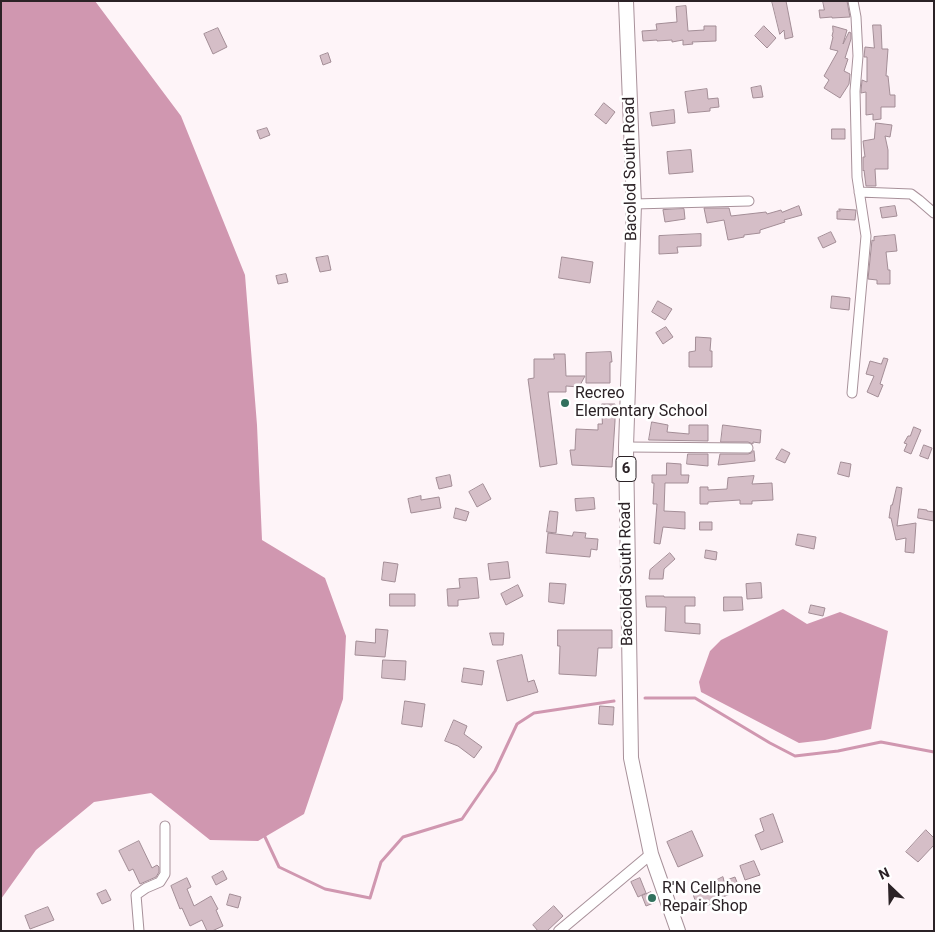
<!DOCTYPE html>
<html>
<head>
<meta charset="utf-8">
<style>
	body { margin:0 }
	#map { position:relative; width:935px; height:932px; overflow:hidden; background:#fef4f8; font-family:Roboto,sans-serif }
	canvas { display:block }
	.frame { position:absolute; inset:0; border:2px solid #2b2226; pointer-events:none }
	.north { position:absolute; left:865px; top:862px; width:50px; height:50px; -webkit-text-stroke:4px #fff; paint-order:stroke; rotate:336deg; font-size:14px; font-weight:700; line-height:20px; text-align:center; color:#2b2226 }
	.north::after { content:''; display:block; margin:auto; width:18px; height:22px; background:#2b2226; clip-path:polygon(50% 0,100% 100%,50% 72%,0 100%) }
</style>
</head>
<body>
<div id="map">
<canvas width="935" height="932"></canvas>
<div class="frame"></div>
<div class="north">N</div>
</div>
<script>
const g = document.querySelector('canvas').getContext('2d');
g.lineJoin = 'round';
function paint(path, color) {
  g.fillStyle = color;
  g.fill(path, 'evenodd');
}
function stroke(path, color, width, dash) {
  g.strokeStyle = color;
  g.lineWidth = width;
  g.lineCap = dash ? 'butt' : 'round';
  g.setLineDash(dash || []);
  g.stroke(path);
}
function label(font, color, halo, rows, align = 'center') {
  g.font = font + ' Roboto,sans-serif';
  g.lineWidth = 5;
  g.setLineDash([]);
  g.textBaseline = 'middle';
  g.strokeStyle = halo;
  g.fillStyle = color;
  for (const [text, x, y, turn = 0] of rows) {
    g.save();
    g.translate(x, y);
    g.rotate((+turn || 0) * Math.PI / 180);
    g.textAlign = isNaN(turn) ? turn : align;
    if (halo) g.strokeText(text, 0, 0);
    g.fillText(text, 0, 0);
    g.restore();
  }
}
paint(new Path2D(`
	M1,1H95L181,116L245,275L257,425L262,540L325,578L346,636L343,699L304,814L258,841L210,840L151,793L94,802L36,850L1,899Z
	M783,609L807,624L840,612L888,631L871,729L825,740L799,743L701,692L699,682L710,651L721,640Z`), '#d097b0');
stroke(new Path2D(`
	M645,698H695L770,743L795,756L838,751L881,742L934,752
	M265,837L279,867L325,889L370,898L381,862L403,837L462,819L495,771L517,724L534,713L614,701`), '#d097b0', 3);
const building = new Path2D(`
	M772,1H786L793,37L785,39L784,30L780,34Z
	M823,1H847L850,17L832,18V17L820,18L819,10H824Z
	M686,6L688,31L704,30V26H716V41L692,42L693,44L683,45V40L672,42V40L657,41V40L643,41L642,31L657,30L656,24L677,22L676,7Z
	M873,25H881L882,49H888L886,76H888L890,95H895V107H881V119L873,120V114L866,115V92L861,93V91L862,80L867,82V57H864L865,47L874,48Z
	M764,26L776,38L767,48L755,36Z
	M833,26L847,30L843,44L849,32L851,33V39L845,58L848,59L844,71L850,74L849,84L840,98L824,88L829,80L824,76L838,51L830,49L833,37L832,36L833,32Z
	M218,28L227,47L213,54L204,34Z
	M328,53L331,62L323,65L320,56Z
	M761,86L763,97L753,98L751,88Z
	M707,89L708,99L718,98L719,107L710,108V111L688,113L685,92Z
	M604,103L615,112L606,124L595,115Z
	M674,110L675,123L652,126L650,113Z
	M876,123L892,125L890,137L885,136L888,150V169H875L876,186H866L864,170L863,171V157H865L863,141L874,139Z
	M267,128L270,135L260,139L257,131Z
	M832,129H845V139H832Z
	M691,150L693,172L669,174L667,152Z
	M799,206L802,215L784,220L785,222L760,230V233L744,235V237L728,240L724,220L707,223L704,208H729L731,216L766,212L767,214L781,210L782,212Z
	M895,206L897,216L882,218L880,208Z
	M684,209L685,219L665,222L663,210Z
	M839,209L856,210L855,220L837,219V211H840Z
	M831,232L836,242L823,248L818,238Z
	M701,234V246L677,247L678,253L659,254V236Z
	M895,235L897,251L886,252L888,270H890V284H877V280L868,279L872,240L874,241V237Z
	M328,256L331,270L320,272L316,258Z
	M562,257L593,262L590,283L559,278Z
	M286,274L288,282L278,284L276,276Z
	M832,296L850,298L849,310L831,308Z
	M658,301L672,309L665,320L652,312Z
	M666,327L673,337L663,344L656,333Z
	M696,337L711,338L710,351H712V367H689V352L695,351Z
	M611,352L612,362H610V383H586V353Z
	M554,354H565L566,376H585L579,387L566,386V392H548L557,464L540,467L528,379L534,378V359H554Z
	M884,358L888,359L880,384L883,385L878,397L867,392L874,376L866,374L870,361L881,364Z
	M602,404H615V421L612,467L572,465L570,450H575L576,429L598,430V424H602Z
	M652,422L668,425L667,432L689,434V425H708V441L649,440Z
	M723,425L761,430L760,443L753,442V444L748,442H721Z
	M914,427L921,430L911,454L904,451L907,444L904,443L908,436H910Z
	M924,445L932,448L928,459L920,456Z
	M782,449L790,453L785,463L776,459Z
	M754,451L755,461L718,465L720,454H748L751,453Z
	M688,454H708V466L687,464Z
	M841,462L851,464L849,477L838,474Z
	M667,463L681,464V475H689L688,483H665L664,511L685,512V529L663,527L660,544L654,543L657,504H653L654,483H652V475H666Z
	M450,475L452,486L439,489L436,478Z
	M754,476L752,484L772,483L773,500L752,501V504H740V500L708,502V504H700V487H708V490L727,489L728,478Z
	M483,484L491,499L477,507L469,492Z
	M897,487L902,488L897,526L916,523L914,553L905,552L906,538L896,540L891,518H889L891,505H892Z
	M421,496V500L439,497L441,508L411,513L408,499Z
	M594,498L595,509L576,511L575,499Z
	M456,508L469,512L466,521L454,518Z
	M919,509L927,510V511L934,512V521L918,518Z
	M550,511L558,512L556,533L547,532Z
	M700,522H712V530H700Z
	M574,532L586,533L585,538L598,539L597,550L591,549L590,557L546,553L548,533L572,536Z
	M798,534L816,537L814,549L796,545Z
	M706,550L717,552L716,560L705,558Z
	M670,553L675,559L664,569L663,579H649L650,570Z
	M384,562L398,564L395,582L382,580Z
	M508,562L510,578L490,580L488,564Z
	M477,578L479,598L458,600V606H448L447,589L460,588L459,579Z
	M550,583L566,584L564,604L549,602Z
	M761,583L762,598L747,599L746,584Z
	M518,585L523,596L506,605L501,594Z
	M390,594H415V606H390Z
	M646,596H664V597H695V606H685V623L700,624V634L665,631L666,607H647Z
	M724,597H742L743,610L724,611Z
	M811,605L825,608L823,616L809,613Z
	M376,629L388,630L385,657L355,655L356,641L375,643Z
	M558,630H612V648H598L596,676L559,674L560,646H558Z
	M490,633H504L503,645H493Z
	M522,655L528,682L534,680L538,692L507,701L497,661Z
	M383,660L406,661L405,680L382,678Z
	M464,668L484,671L482,685L462,682Z
	M405,701L425,704L422,727L402,724Z
	M600,706L614,707L613,725L599,724Z
	M454,720L467,726L464,734L482,747L474,758L458,746L445,741Z
	M773,814L783,842L761,850L755,835L764,831L760,819Z
	M926,830L934,838V845L918,862L906,852Z
	M692,831L703,856L678,867L667,842Z
	M139,841L152,868L157,865L159,867V872L156,877L140,884L133,869L129,871L119,851Z
	M754,861L760,875L745,880L740,866Z
	M223,871L227,879L216,885L212,877Z
	M723,877L724,881L735,877L740,890L713,901L714,903L698,909L693,894L715,886L713,882Z
	M187,878L191,887L187,889L194,906L211,896L218,909L216,910L223,926L212,931H207L202,920L190,926L182,908L180,909L171,886Z
	M640,878L646,893L638,897L631,882Z
	M106,890L111,900L102,904L97,894Z
	M651,892L656,902L646,906L642,896Z
	M230,894L241,897L238,908L227,905Z
	M554,906L563,916L547,931H538L533,925Z
	M48,907L54,920L30,929L25,916Z`);
paint(building, '#d5bec7');
stroke(building, '#a38d96', 1);
const minor = new Path2D(`
	M859,192L911,194L919,200L934,213
	M634,204L749,201
	M852,393L866,236L857,177L855,91L858,56L856,17L853,1
	M626,447L748,448
	M139,931L136,895L146,888L160,882L165,874V826`);
const tertiary = new Path2D(`
	M559,931L651,854`);
const trunk = new Path2D(`
	M626,1L634,204L626,447L631,758L651,854L678,931`);
stroke(minor, '#a8919a', 11);
stroke(tertiary, '#a8919a', 12);
stroke(trunk, '#a8919a', 16);
stroke(minor, '#fff', 9);
stroke(tertiary, '#fff', 10);
stroke(trunk, '#fff', 14);
for (const [x, y, r, color] of [
	[565,403,5,"#32715e"],
	[652,898,5,"#32715e"]
]) {
  const dot = new Path2D();
  dot.arc(x, y, r, 0, 2 * Math.PI);
  g.fillStyle = color;
  g.fill(dot);
  stroke(dot, '#fff', 2);
}
for (const [x, y, w] of [
	[626,469,20]
]) {
  const box = new Path2D();
  box.roundRect(x - w / 2, y - 12.5, w, 25, 4);
  g.fillStyle = '#fff';
  g.fill(box);
  stroke(box, '#2b2226', 1);
}
label('bold 15px', '#2b2226', null, [
	["6",626,469]
]);
label('16px', '#2b2226', '#fff', [
	["Bacolod South Road",631,169,-91],
	["Bacolod South Road",627,574,-91]
]);
label('16px', '#2b2226', '#fff', [
	["Recreo",575,394],
	["Elementary School",575,412],
	["R'N Cellphone",662,889],
	["Repair Shop",662,907]
], 'left');
</script>
</body>
</html>
